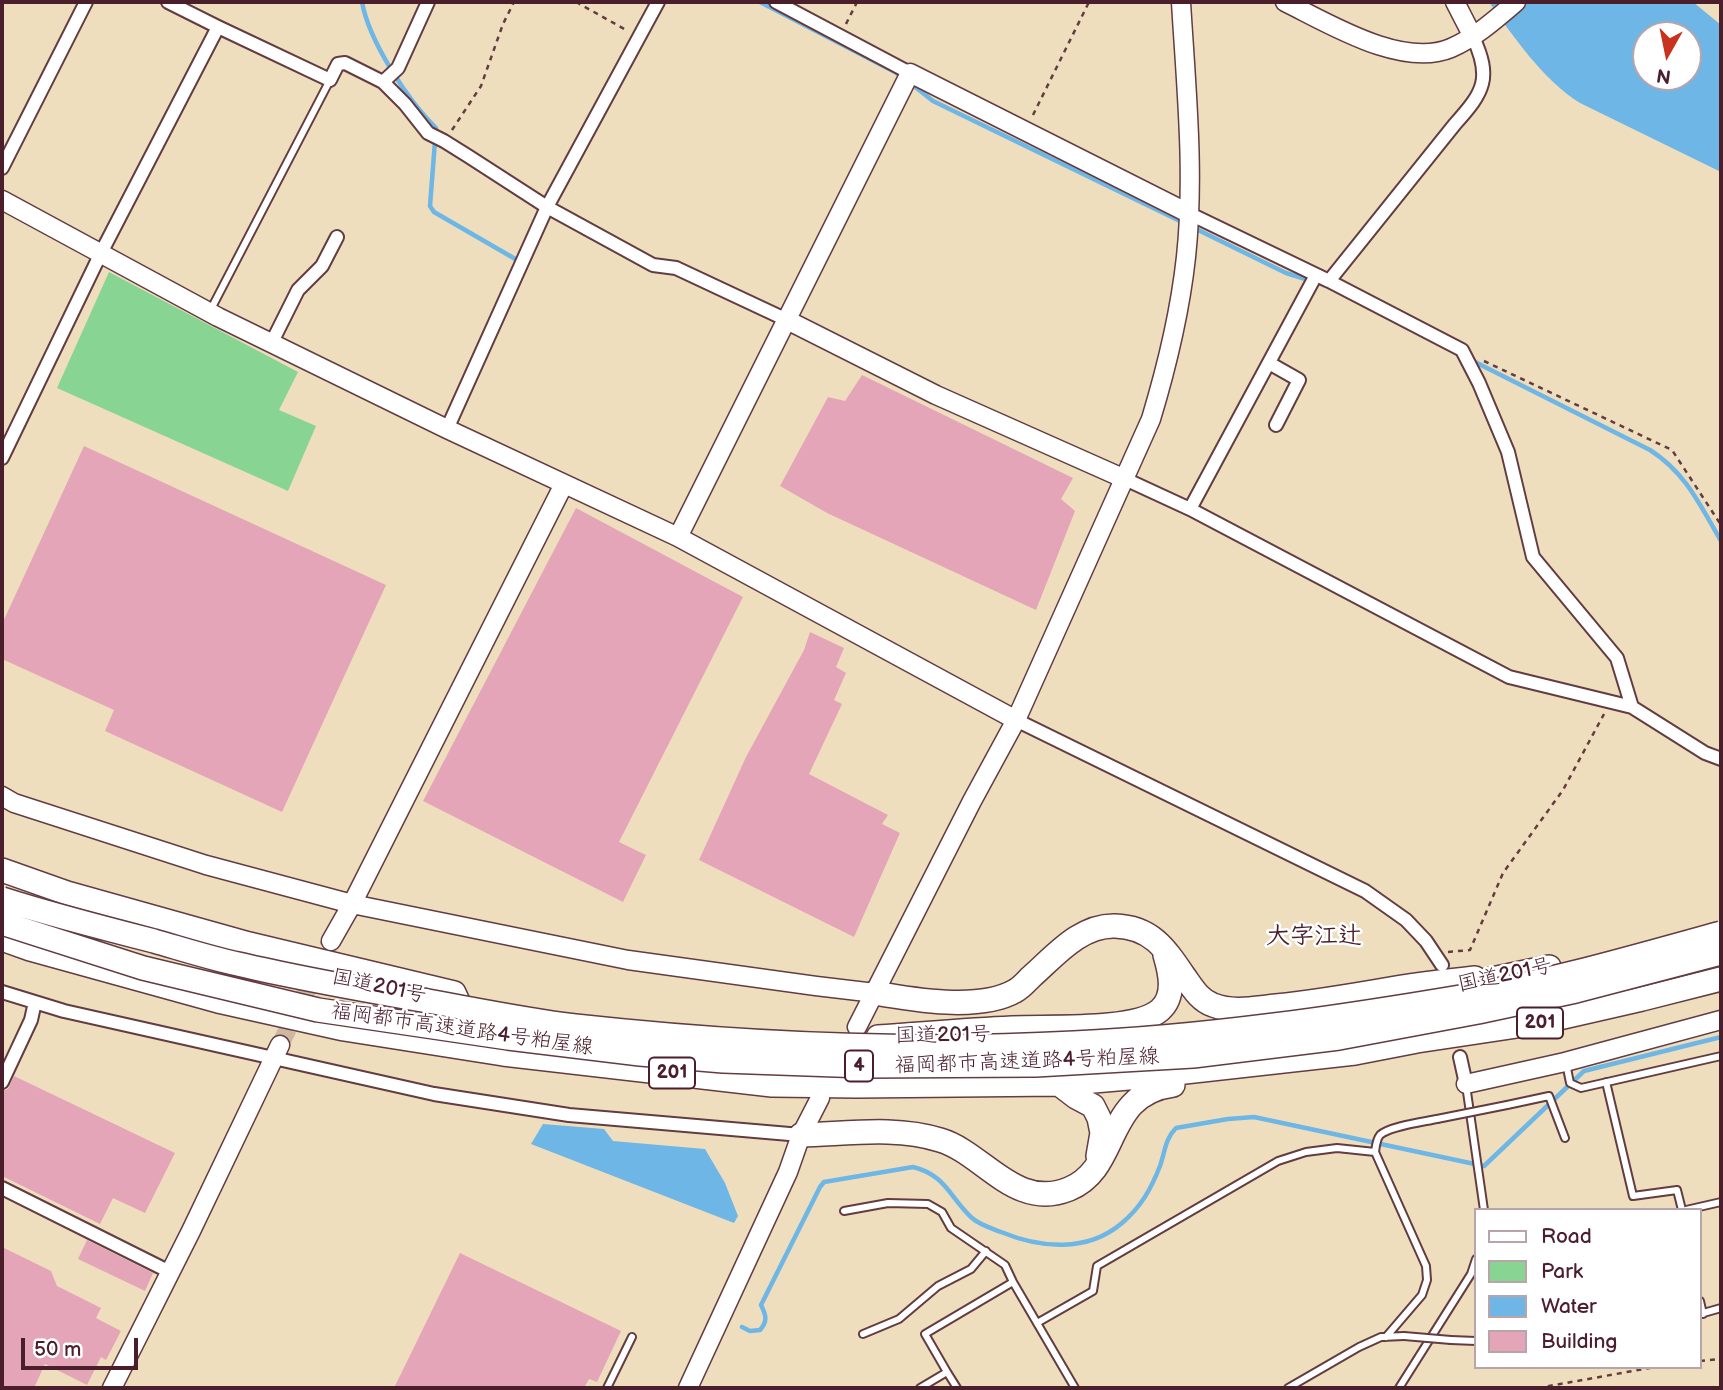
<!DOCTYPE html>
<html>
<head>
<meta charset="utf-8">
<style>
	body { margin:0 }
	#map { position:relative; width:1723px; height:1390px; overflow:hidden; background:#efdebe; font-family:"Balsamiq Sans",sans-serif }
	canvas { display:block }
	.frame { position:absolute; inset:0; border:4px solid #4a1f2b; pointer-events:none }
	.legend { position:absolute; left:1474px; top:1208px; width:228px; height:161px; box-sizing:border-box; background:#fff; border:2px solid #b7a5aa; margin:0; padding:9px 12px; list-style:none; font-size:21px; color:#4a1f2b }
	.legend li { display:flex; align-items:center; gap:14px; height:35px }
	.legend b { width:35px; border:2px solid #b7a5aa }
	.north { position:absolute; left:1632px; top:21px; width:70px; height:70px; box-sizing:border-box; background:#fff; border:2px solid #b7a5aa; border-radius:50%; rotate:189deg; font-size:19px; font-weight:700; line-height:28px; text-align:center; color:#4a1f2b }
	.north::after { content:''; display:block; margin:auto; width:24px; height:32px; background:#c8321e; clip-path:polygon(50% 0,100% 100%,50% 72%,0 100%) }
	.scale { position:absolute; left:21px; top:1338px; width:117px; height:32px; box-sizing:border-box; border:4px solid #4a1f2b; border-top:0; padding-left:9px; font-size:21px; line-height:24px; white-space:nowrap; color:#4a1f2b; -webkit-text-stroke:5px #fff; paint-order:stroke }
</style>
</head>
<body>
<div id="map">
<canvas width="1723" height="1390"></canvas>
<div class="frame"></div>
<ul class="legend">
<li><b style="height:9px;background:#fff"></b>Road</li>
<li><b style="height:19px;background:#88d593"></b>Park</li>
<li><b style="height:19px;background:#6db6e5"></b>Water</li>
<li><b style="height:19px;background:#e5a5b9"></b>Building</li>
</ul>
<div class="north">N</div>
<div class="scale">50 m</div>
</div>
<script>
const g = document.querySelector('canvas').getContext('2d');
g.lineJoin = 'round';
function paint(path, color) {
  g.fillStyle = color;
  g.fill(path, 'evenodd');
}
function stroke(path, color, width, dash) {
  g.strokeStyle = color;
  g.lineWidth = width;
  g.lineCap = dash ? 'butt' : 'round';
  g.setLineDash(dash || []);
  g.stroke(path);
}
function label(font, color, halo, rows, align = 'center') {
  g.font = font + ' "Balsamiq Sans","Klee One",sans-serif';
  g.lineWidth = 5;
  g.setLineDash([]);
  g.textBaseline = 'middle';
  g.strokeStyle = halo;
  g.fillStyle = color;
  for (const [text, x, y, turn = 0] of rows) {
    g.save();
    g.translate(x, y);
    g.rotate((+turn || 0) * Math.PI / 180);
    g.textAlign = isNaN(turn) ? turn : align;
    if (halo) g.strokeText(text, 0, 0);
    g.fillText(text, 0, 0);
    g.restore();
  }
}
paint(new Path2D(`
	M109,272L298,372L279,410L316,426L288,491L57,388Z`), '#88d593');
paint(new Path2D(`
	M1489,2H1693L1721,25V172L1580,103C1543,80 1513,36 1489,2ZM1646,35H1688V77H1646Z
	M543,1124L604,1129L613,1141L705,1149L725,1183L738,1216L734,1223L531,1144Z`), '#6db6e5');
stroke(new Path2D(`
	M362,2C369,41 408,101 436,128L430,206L434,212L517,260
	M760,2L895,72L902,77
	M909,82L933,101L1184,223
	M1192,227L1286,273L1328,286
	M1473,361L1650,450C1686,473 1700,505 1721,541
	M742,1327L750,1331L760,1330C768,1321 766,1315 761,1305L820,1187L824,1182L913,1167C946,1175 950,1198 972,1218C980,1225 991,1228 1001,1232C1040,1248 1087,1253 1122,1223C1141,1207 1151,1189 1160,1166C1165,1152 1165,1139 1176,1128L1228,1119L1254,1117L1484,1166L1584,1071L1721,1037`), '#6db6e5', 4.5);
paint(new Path2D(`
	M862,375L1073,478L1061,499L1075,511L1036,610L827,513L780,486L828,397L845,401Z
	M84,446L386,585L282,812L105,731L114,710L2,659V624Z
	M576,508L743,597L619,842L646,855L623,902L423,801Z
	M810,632L844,648L836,667L846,673L834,700L842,704L809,774L888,815L882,824L900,833L854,937L699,860L746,757L804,650Z
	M14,1076L175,1153L145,1213L113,1198L100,1224L2,1176V1091L8,1089Z
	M87,1240L153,1273L145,1291L78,1259Z
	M2,1247L51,1271L57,1286L101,1308L96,1318L121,1331L106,1360L101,1357L87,1385L45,1364L34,1388H2Z
	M460,1253L621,1331L597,1382L589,1379L584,1388H394Z`), '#e5a5b9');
stroke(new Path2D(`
	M280,1045L331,941`), '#ceb8a1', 18, [18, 9]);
const lane = new Path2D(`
	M210,311L330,80
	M1566,1063L1570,1083L1581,1088L1721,1056
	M1606,1082L1633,1196L1677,1190L1682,1210
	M1466,1085L1484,1210
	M1507,1105L1549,1096L1565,1138
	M1686,1210L1721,1202
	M844,1211L888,1203L928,1204L942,1212L951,1228L1005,1265L1013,1282L1075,1388
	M1700,1301L1703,1314
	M1700,1314L1721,1308
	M1037,1323L1093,1291L1097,1266L1278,1161L1306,1152L1337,1148L1375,1152
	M863,1334L899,1319L938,1286L971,1269L986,1251
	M1386,1337L1422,1295L1427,1280L1426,1266L1375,1152C1376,1146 1376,1140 1380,1135C1390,1126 1423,1122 1437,1119
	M1451,1340L1476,1341
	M947,1372L957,1388
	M607,1388L632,1337
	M920,1388L947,1372L925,1334L1013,1282
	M1288,1388L1359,1347L1381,1337L1404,1336
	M1399,1388L1471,1274L1476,1259`);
const street = new Path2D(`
	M168,2L218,27L330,80L338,64L345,63L383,82L405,104L428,133L444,141L468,156L547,207L653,265L676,268L787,320
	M776,2L910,73
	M383,82L398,68L428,2
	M2,168L86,2
	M1188,213L1329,281L1462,350L1479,383L1508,452L1533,557L1617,658L1632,707
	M1329,281L1455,124C1484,92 1492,78 1473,37
	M271,344L298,290L322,266L337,237
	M1269,363L1299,380L1276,425
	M447,429L547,207L658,2
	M2,458L101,253L218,27
	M1125,479L1190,509L1509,677L1632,707L1705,753L1721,759
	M1190,509L1316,275
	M1016,720L1365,891L1406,920L1426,941L1442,965
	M2,992L64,1011L434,1094L569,1115L801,1135
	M1460,1057L1466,1084
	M2,1082L31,1020L35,1002
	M2,1188L170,1272`);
const secondary = new Path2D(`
	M1285,2C1328,23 1402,69 1451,48C1476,37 1496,19 1516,2
	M1455,2L1473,37
	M2,200L218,317L447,429L678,537L1016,720
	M787,320L936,395L1125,479
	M678,537L910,73L1188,213
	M2,796L14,803L206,865L352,904L628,960L816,986L875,993
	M331,941L352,904L564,484
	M857,1027L972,801L1016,720L1151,419C1167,366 1180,312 1186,257C1195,173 1186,86 1181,2
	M1466,1084L1565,1062L1721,1020
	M112,1388L191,1231L280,1045
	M688,1388L788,1172L801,1135L820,1098`);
const highway = new Path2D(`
	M2,870L67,893L249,944L454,993L459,1004
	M2,939L30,949L218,1001L344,1029L503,1054L772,1085L857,1086L1059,1084L1140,1077L1355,1053L1417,1041L1537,1023L1642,999L1721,979
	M1459,986L1549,967
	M875,993C914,1000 980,1011 1015,991C1021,988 1026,982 1031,977C1055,956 1080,925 1115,926C1151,927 1165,948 1184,976C1192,987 1199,1000 1213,1005C1233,1013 1255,1008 1276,1006C1316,1002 1356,995 1396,988C1422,984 1448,981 1475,978
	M878,1037C923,1034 967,1030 1012,1028C1046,1026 1135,1032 1160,1010C1176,996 1170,972 1165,955
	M1059,1084L1076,1097L1093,1106L1099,1118L1102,1133L1098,1156
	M801,1135C846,1134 896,1126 940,1140C984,1153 1015,1211 1069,1189C1121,1168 1103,1094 1173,1085`);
stroke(lane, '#633c41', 10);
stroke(street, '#633c41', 16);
stroke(secondary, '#633c41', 21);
stroke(highway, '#633c41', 26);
stroke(new Path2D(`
	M576,2L628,31
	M846,24L857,2
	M1033,115L1089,2
	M452,130L481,86L503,24L514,2
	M1484,361L1672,450L1721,525
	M1448,952L1470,950L1503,873L1563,790L1604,714
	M1700,1361L1721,1359
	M1538,1388L1655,1367`), '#633c41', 2.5, [5, 5]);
stroke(lane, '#fff', 6);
stroke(street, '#fff', 12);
stroke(secondary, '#fff', 18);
stroke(highway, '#fff', 23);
const laneBridge = new Path2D(`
	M1437,1119L1507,1105
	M1404,1336L1451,1340`);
const highwayBridge = new Path2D(`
	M2,899C52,915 103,928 154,941C182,949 210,958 238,964C301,979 365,990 428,1001C477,1010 526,1020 575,1026C740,1044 908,1052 1074,1043C1205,1037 1336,1018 1466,996C1552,981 1637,956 1721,933
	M2,923L143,968L318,1010L508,1038L640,1054L723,1061L864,1066L1036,1065L1193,1056L1339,1038L1478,1012L1576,991L1721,953`);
stroke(laneBridge, '#633c41', 10, []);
stroke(highwayBridge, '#633c41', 26, []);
stroke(laneBridge, '#fff', 6);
stroke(highwayBridge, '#fff', 23);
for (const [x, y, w] of [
	[1540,1023,46],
	[859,1066,28],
	[672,1073,46]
]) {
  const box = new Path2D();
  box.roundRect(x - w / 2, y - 15.5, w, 31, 5);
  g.fillStyle = '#fff';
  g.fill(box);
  stroke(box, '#4a1f2b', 2);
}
label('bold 19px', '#4a1f2b', null, [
	["201",1540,1023],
	["4",859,1066],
	["201",672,1073]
]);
label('21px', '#4a1f2b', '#fff', [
	["国道201号",1505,976,-12],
	["国道201号",379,987,12],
	["福岡都市高速道路4号粕屋線",462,1030,8],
	["国道201号",943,1036,-1],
	["福岡都市高速道路4号粕屋線",1027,1062,-2]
]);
label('bold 24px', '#4a1f2b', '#fff', [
	["大字江辻",1314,937]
]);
</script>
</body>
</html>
